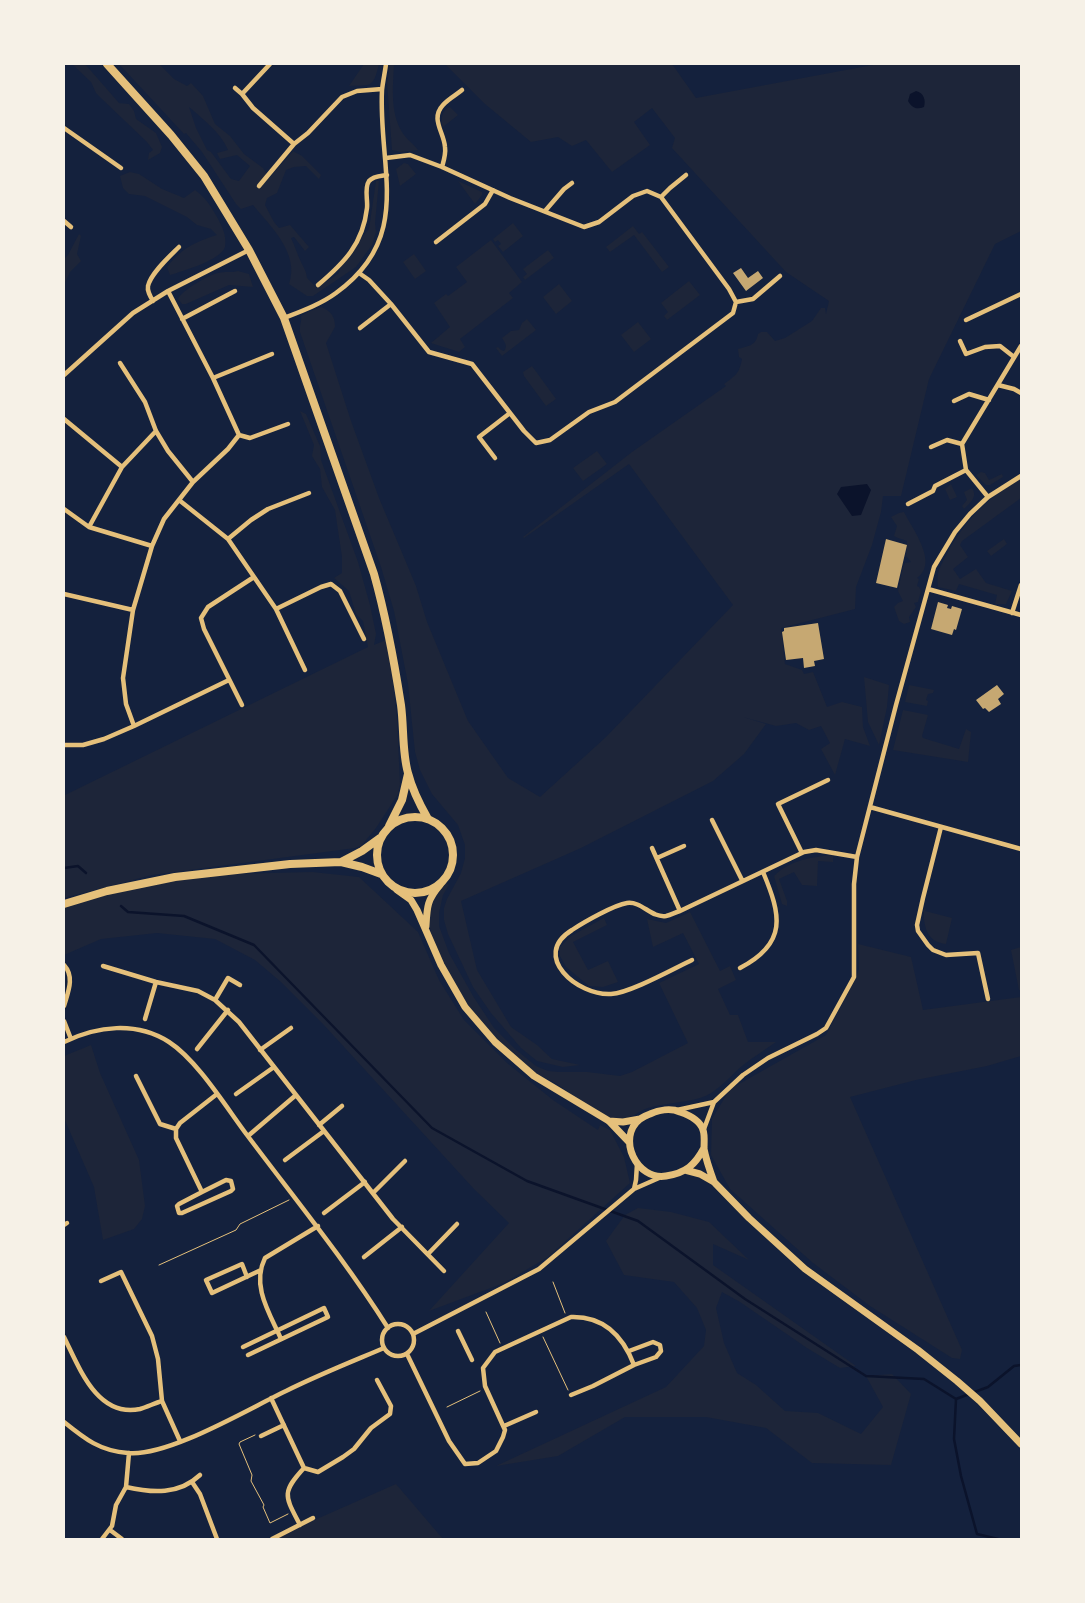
<!DOCTYPE html>
<html>
<head>
<meta charset="utf-8">
<style>
	body { margin:0 }
	#map { position:relative; width:1085px; height:1603px; overflow:hidden; background:#14213d; font-family:Montserrat,sans-serif }
	canvas { display:block }
	.frame { position:absolute; inset:0; border:65px solid #f6f1e7; pointer-events:none }
</style>
</head>
<body>
<div id="map">
<canvas width="1085" height="1603"></canvas>
<div class="frame"></div>
</div>
<script>
const g = document.querySelector('canvas').getContext('2d');
g.lineJoin = 'round';
function paint(path, color) {
  g.fillStyle = color;
  g.fill(path, 'evenodd');
}
function stroke(path, color, width, dash) {
  g.strokeStyle = color;
  g.lineWidth = width;
  g.lineCap = dash ? 'butt' : 'round';
  g.setLineDash(dash || []);
  g.stroke(path);
}
paint(new Path2D(`
	M72,64H85L119,103L129,104L134,111L136,119L156,133L162,147L160,153L148,160L149,153L153,150L147,142L103,100L96,93L91,82Z
	M119,64H159L174,79L187,86L191,83L203,96L215,124L230,136L244,154L263,168L269,178L293,151L302,156L321,175L319,179L306,166L294,167L286,170L277,193L267,198L265,205L274,222L279,228L290,225L309,247L305,251L294,237L291,238C295,246 297,254 301,262C304,269 306,270 307,278L317,288L339,273L341,265L352,255L356,244L369,229L376,181H379L375,223L376,232L372,245L356,267L313,296H307L289,284C300,253 270,226 253,205L241,209L236,204L202,152L186,133L184,134ZM189,107C203,119 221,133 228,150L217,153L220,159L237,155L250,166L239,181L231,179L211,152L207,150L196,128Z
	M364,64H379C373,88 372,85 349,86Z
	M390,64H394C393,87 390,112 402,132C406,139 413,143 418,150L401,152L392,150L387,83Z
	M445,64H672L696,98L878,64H1021V231L995,244L929,379L901,496H883L881,512L872,545L856,587L855,609L781,628L785,664L802,670L804,674L813,672L827,707L842,702L862,707L863,727L870,746L845,739L835,775L821,749L830,743L821,726L809,730L796,723L776,726L743,717L766,724L744,754L713,781L581,848L461,901L477,970L511,1027L537,1045L552,1059L580,1065L563,1067L537,1061L521,1048L491,1013L473,987L448,934L444,920V908L447,899L461,873L465,858V845L458,825L432,794L420,770L415,752L408,684L394,611L381,567L300,332C299,326 302,321 301,316L308,312L321,307C331,311 335,316 335,327L326,343L351,421L379,498L416,586L427,622L468,721L508,778L540,797L606,737L733,605L629,464L524,538L523,537L632,452L726,386L724,384C736,375 739,374 742,359L739,357L738,349C748,346 756,346 758,334L761,332H767L775,341L785,338L812,321L821,308H825L826,314L829,301L786,272L672,148L675,138L652,108L634,122L650,145L612,172L586,140L572,146L558,137L531,142L485,104Z
	M450,107L458,115L443,127C440,120 442,109 450,107Z
	M404,163L408,164L416,174L400,186L396,169Z
	M130,172L139,174L162,189L184,198L195,190C205,197 211,206 217,217C222,226 227,236 225,247C221,260 183,271 170,275L167,267C182,248 195,242 217,235L211,229L197,225L187,217L145,196L129,194L123,188L120,176Z
	M458,181L482,192V195L475,204Z
	M513,223L523,236L503,252L498,246L501,244L498,240L495,242L493,239Z
	M633,226L639,234L642,232L669,267L662,272L634,235L610,252L606,247Z
	M79,234L81,236L77,254L81,261L70,272L64,285V259L68,255Z
	M491,240L522,282L509,293L513,298L460,339L465,347L459,352L431,343L450,327L434,303L446,294L448,296L467,282L456,267Z
	M548,250L554,258L525,280L523,277L527,274L523,269Z
	M414,254L426,271L415,279L403,262Z
	M238,271L249,274L253,287L229,285L186,304H182L178,299C182,290 209,275 218,273C225,271 232,273 238,271Z
	M689,281L700,295L667,320L664,316L668,312L661,303Z
	M559,284L572,301L556,314L543,297Z
	M527,319L536,330L502,356L496,348L498,347L501,350L504,351C508,346 505,343 502,338L511,331L519,330L522,323Z
	M638,322L651,339L634,352L621,335Z
	M532,366L556,399L546,406L524,376L523,372Z
	M300,411L306,414L320,446L321,460L358,562L370,605L376,634L374,645L386,640L393,682L397,719L400,784L398,794L376,828L361,846L355,848L152,875L64,898L65,795L368,647L363,621L356,614L349,591L334,578L342,573V557L335,510L322,487L320,469L312,456L314,445Z
	M597,451L607,464L583,481L573,468Z
	M981,472L985,473L989,480L1002,474L1003,477L990,485H986L976,475Z
	M1021,479V498L962,541L960,545L968,557L953,569L960,579L976,569L986,583L1012,591L1006,604H995L997,595L959,584L956,591L938,587C936,572 940,567 947,554C963,522 989,496 1021,479Z
	M951,484L957,497L950,500L945,489Z
	M972,488C978,497 970,503 964,509L962,506L967,500L964,492Z
	M904,512C913,530 939,563 917,578L919,579L917,586L919,587L921,591L918,602L914,603L916,607L909,617L910,622L904,624L899,621L894,607L898,603L903,601L898,591L903,567L905,563L911,562L906,556L907,541L898,538L894,536L897,526L891,517L899,513Z
	M1004,539L1007,544L991,556L987,551Z
	M864,677L889,685L887,707L879,745L868,722Z
	M909,685L934,690L933,693L928,694L926,700L928,701L927,706L905,702Z
	M903,710L928,715L922,736L923,738L959,749L966,729L971,732L968,762L893,750Z
	M833,855V862L818,861L817,886L802,885L794,872L779,879L787,901V906L782,904L774,876C790,860 812,857 833,855Z
	M312,872L359,877L418,932L439,980L464,1020L507,1063L553,1100L598,1130L600,1125L610,1130L624,1157L630,1183L548,1257L504,1283L429,1311L509,1223L474,1189L323,1024L281,982L255,960L215,939L157,933L101,939L64,955V905L192,875Z
	M445,882L449,885L443,895L439,913V926L449,953L473,996L494,1028L515,1049L536,1066L548,1071L558,1072H587L620,1076L632,1072L688,1043L659,983L699,964L683,933L653,947L647,919L666,923L690,912L720,971L730,966L736,980L718,989L730,1015H738L748,1042H776C765,1050 753,1057 742,1066C729,1077 717,1093 700,1098C683,1103 665,1103 648,1108C638,1111 632,1119 620,1119C602,1119 578,1099 564,1089C555,1082 544,1078 535,1072C492,1044 459,998 439,952C434,941 428,928 429,916C431,903 438,892 445,882Z
	M924,908L926,909L925,911L952,918L946,944C926,942 923,925 924,908Z
	M604,918L607,925L573,942L588,970L608,961L618,982L603,987L589,986L566,967L560,956V947L571,936Z
	M858,944L911,957L923,1010L1021,997V1056L987,1066L916,1080L850,1097L962,1350L960,1359L952,1358L870,1306L813,1263L730,1189L711,1155L712,1119L730,1089L826,1035L856,978L859,969Z
	M1021,947V990H1019L1011,950Z
	M91,1045L100,1073L139,1160L145,1206L142,1219L134,1229L103,1240L94,1187L64,1118V1056Z
	M638,1208L671,1212L709,1222L749,1260L713,1244V1265L856,1366L840,1368L807,1348L740,1302L722,1292L716,1308L724,1343L737,1373L756,1385L785,1411L818,1413L861,1434L883,1407L866,1376L892,1374L911,1394L891,1465L812,1463L766,1428L706,1417H625L558,1456L496,1466L666,1387L704,1346L706,1330L697,1308L674,1282L624,1275L606,1241L625,1215Z
	M396,1484L443,1539H275L276,1537Z`), '#1d2539');
paint(new Path2D(`
	M916,91C924,93 926,100 924,107C917,110 912,108 908,101L910,94Z
	M867,484L871,490L861,515L852,516L837,494L841,487Z`), '#0b132b');
stroke(new Path2D(`
	M64,868L78,866L86,873
	M121,906L128,912L184,916L254,945L432,1128L527,1181L638,1221L745,1299L866,1376L924,1379L956,1399L954,1439L961,1476L977,1534L998,1539
	M956,1399L988,1387L1014,1366L1021,1365`), '#0b132b', 2.5);
paint(new Path2D(`
	M741,268L748,278L758,271L763,278L746,291L733,273Z
	M886,539L907,545L897,588L876,583Z
	M938,602L948,605L947,608L951,609L952,606L962,609L956,630L954,629L952,635L931,629Z
	M818,623L824,659L814,661L815,666L804,668L803,658L786,660L782,632L784,631V628Z
	M997,685L1004,694L998,699L1001,704L989,712L985,708L983,709L976,700Z`), '#c6a872');
stroke(new Path2D(`
	M159,1265L236,1230L240,1224L289,1200
	M553,1282L565,1313
	M486,1312L500,1343
	M543,1337L568,1390
	M447,1407L480,1391
	M255,1435L240,1442L239,1444L252,1475L251,1481L264,1505L263,1507L270,1523L288,1514`), '#e5c07b', 1);
stroke(new Path2D(`
	M270,64L242,94L253,108L294,144
	M235,88L242,94
	M64,128L121,168
	M442,167C444,160 446,154 445,147C444,132 430,119 443,105C448,99 456,95 462,90
	M259,186L294,144L308,133L342,97L357,91L382,89
	M661,197L670,188L686,175
	M545,211L564,189L572,183
	M64,221L71,227
	M436,242L485,204L493,190
	M359,273L369,280L391,304L429,352L472,364L524,431L536,443L550,440L589,412L615,402L733,313L736,302L729,289L661,197L647,191L633,196L599,222L584,227L510,198L442,167L410,155L386,158
	M318,285C344,263 363,244 367,208C368,200 364,188 369,181C373,176 381,176 387,175
	M168,291L213,378L239,435
	M153,301C150,296 147,291 148,286C151,273 170,256 179,247
	M736,302L753,299L780,276
	M284,318C302,311 321,304 336,293C414,237 378,169 382,90C383,81 385,72 386,64
	M182,319L235,291
	M966,320L1021,294
	M360,328L391,304
	M960,341L966,354L985,347L1000,346L1014,357
	M120,363L145,402L156,431L168,451L193,482
	M64,375L133,313L168,291L249,250
	M213,378L272,354
	M998,385L1014,389L1021,393
	M954,401L969,394L989,400
	M64,419L122,467
	M239,435L250,438L288,424
	M931,447L947,440L962,444
	M495,458L479,437L510,413
	M988,497L966,470L962,444L1021,346
	M179,500L228,539L276,609L305,670
	M908,504L933,491L935,486L966,470
	M64,509L89,527L152,546
	M89,527L122,467L156,431
	M228,539L251,520L268,509L309,493
	M928,589L1021,615
	M64,594L133,610
	M276,609L321,587L331,584L340,591L364,639
	M1012,613L1021,585
	M242,705L204,629L201,618L208,607L254,577
	M134,726L126,704L123,678L133,610L152,546L164,519L193,482L228,449L239,435
	M64,745H83L104,739L134,726L229,680
	M870,807L1021,849
	M712,820L742,880
	M941,827L923,898L917,925L918,931L928,945L933,950L946,955L978,953L988,999
	M652,848L680,911L804,852L816,850L857,857
	M802,853L778,804L828,780
	M657,858L684,846
	M680,911C676,912 671,915 666,916C651,918 642,901 627,903C614,905 584,922 572,930C530,956 578,996 611,994C630,993 673,969 692,960
	M64,965C75,977 68,992 64,1006
	M103,966L156,982L198,991L215,1000L239,1022L393,1219L444,1271
	M740,968C788,943 781,915 763,872
	M215,1000L228,978L240,985
	M145,1019L156,982
	M64,1021L71,1039
	M64,1042C97,1026 136,1021 169,1042C197,1060 226,1107 247,1135C295,1199 345,1260 388,1328
	M197,1049L228,1010
	M260,1050L291,1028
	M136,1076L160,1124L176,1129
	M236,1094L274,1067
	M677,1110L714,1102
	M319,1125L342,1106
	M704,1129L714,1102L743,1075L768,1058L817,1034L826,1028L854,977V884L857,857L896,705L934,567L955,532L970,514L988,497L1021,476
	M248,1136L296,1095
	M285,1160L324,1131
	M634,1189L636,1180L637,1164
	M202,1192L226,1180L231,1181L233,1189L231,1191L182,1213H179L177,1206L179,1204L202,1192L176,1138V1129L180,1123L217,1094
	M373,1193L405,1161
	M324,1213L365,1182
	M64,1225L67,1223
	M428,1254L457,1224
	M364,1257L402,1227
	M247,1277L242,1264L206,1280L212,1293L261,1270
	M101,1281L121,1272L152,1336L158,1359L162,1401L180,1441
	M382 1340a16 16 0 1 1 32 0a16 16 0 1 1-32 0Z
	M458,1331L472,1360
	M413,1334L539,1269L634,1189L659,1178
	M64,1337C79,1367 97,1418 140,1409C147,1407 155,1403 162,1401
	M281,1339C270,1314 251,1286 265,1258L318,1226
	M243,1347L324,1308L328,1317L248,1355
	M629,1351L653,1342L660,1345L661,1351L656,1357L634,1365
	M407,1354L449,1441L465,1464L478,1463L496,1451L503,1437L505,1430L485,1386L483,1368L495,1352L571,1317C604,1316 623,1336 634,1365L593,1386L571,1395
	M271,1398L304,1468C281,1493 285,1496 300,1525
	M64,1422C85,1439 100,1451 128,1453C168,1457 248,1409 286,1391C318,1375 351,1362 384,1348
	M504,1426L536,1412
	M261,1436L284,1425
	M304,1468L318,1472L343,1457L354,1449L371,1428L390,1414L391,1406L377,1380
	M192,1482L200,1494L217,1539
	M126,1487C152,1493 179,1495 200,1475
	M110,1530L122,1539
	M102,1539L112,1526L116,1505L126,1487L129,1453
	M272,1539L313,1518`), '#e5c07b', 4.5);
stroke(new Path2D(`
	M397,890L411,900L417,910L441,965L465,1007L495,1042L534,1076L609,1121L629,1142
	M426,926C427,907 427,900 440,885
	M609,1121L623,1122L640,1119
	M704,1148C695,1165 686,1173 666,1176C637,1181 616,1138 640,1119C643,1117 647,1115 650,1114C659,1110 671,1108 680,1112C689,1115 700,1120 703,1130C705,1135 704,1143 704,1149C706,1160 710,1171 714,1182
	M685,1170L700,1174L714,1182L749,1218L805,1269L918,1350L957,1381L980,1401L1021,1444`), '#e5c07b', 7);
stroke(new Path2D(`
	M107,64L171,135L204,176L249,250L284,318L374,574C386,617 394,660 401,705C404,727 402,752 408,773C412,789 420,805 428,819
	M377 855a38 38 0 1 1 76 0a38 38 0 1 1-76 0Z
	M389,826L402,800L408,774
	M341,862L362,851L380,838
	M64,904L107,891L175,877L290,864L341,862L362,867L381,874`), '#e5c07b', 8);
</script>
</body>
</html>
